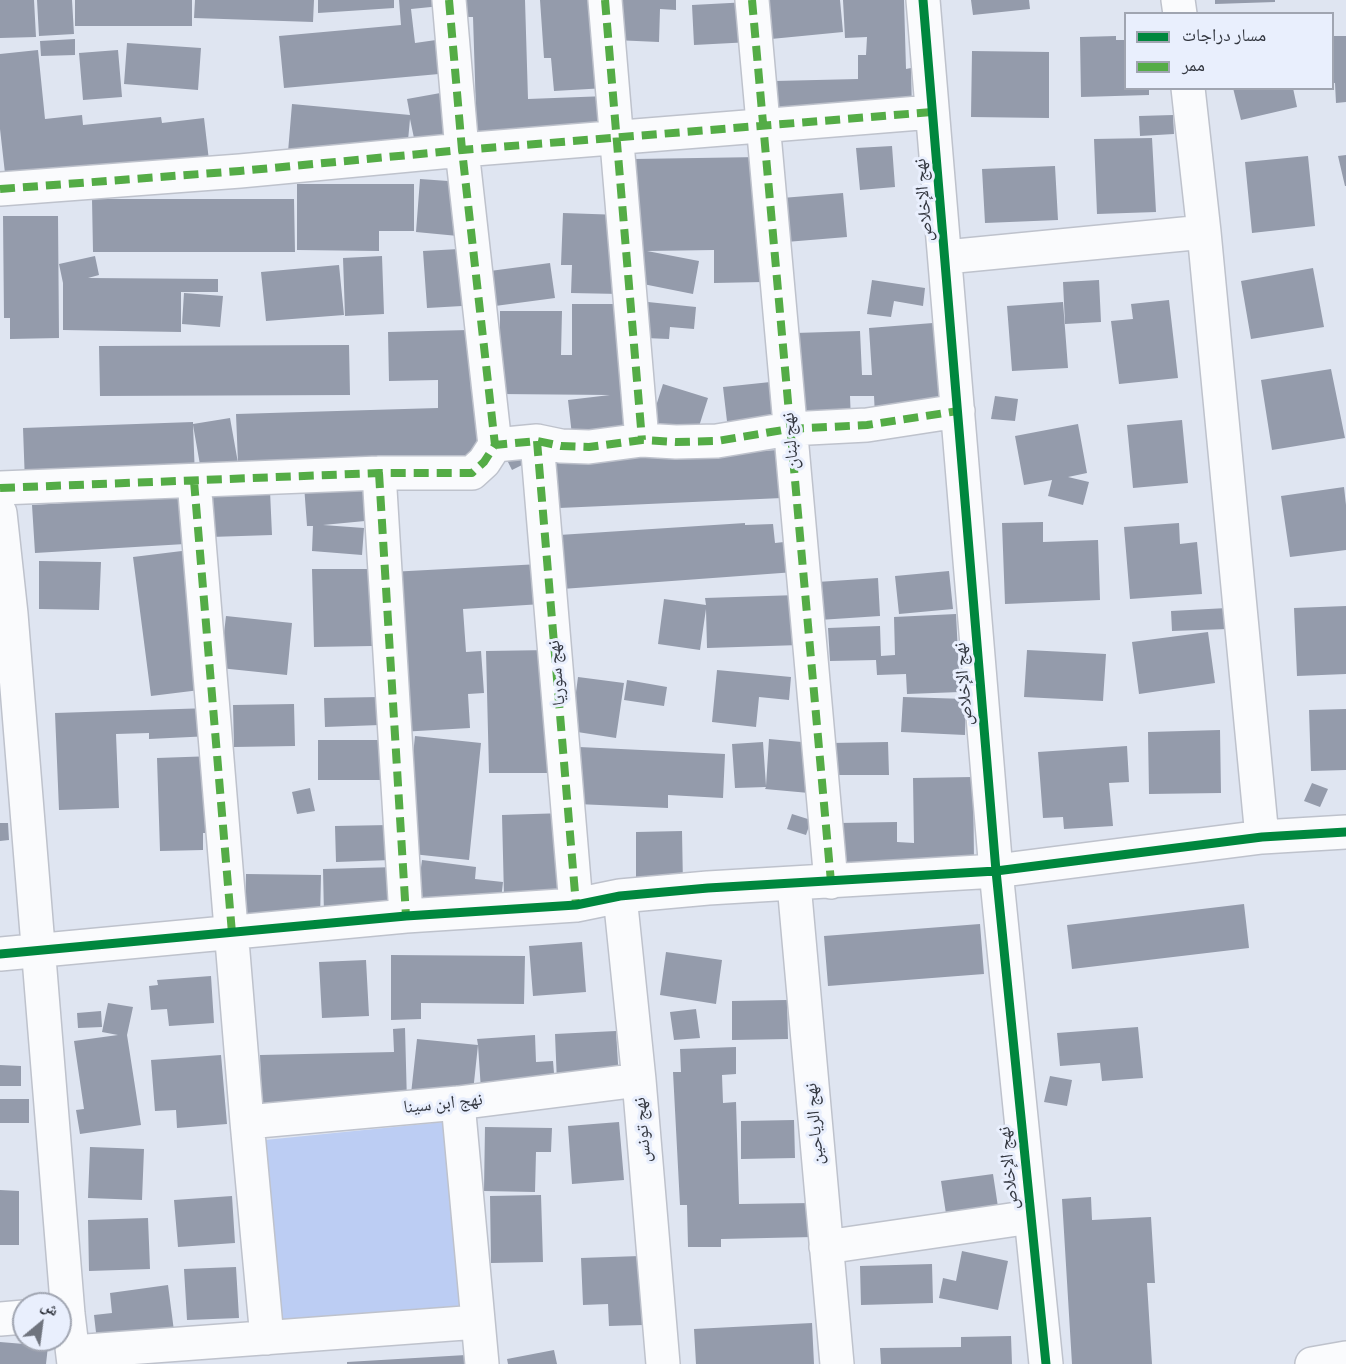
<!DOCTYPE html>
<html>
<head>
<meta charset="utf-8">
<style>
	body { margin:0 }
	#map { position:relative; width:1346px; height:1364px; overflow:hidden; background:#dfe5f1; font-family:Signika,"Noto Naskh Arabic",sans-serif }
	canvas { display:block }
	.legend { position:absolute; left:1124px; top:12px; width:210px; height:78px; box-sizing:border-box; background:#e9effd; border:2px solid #a0a5b1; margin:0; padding:8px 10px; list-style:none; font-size:18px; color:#333740 }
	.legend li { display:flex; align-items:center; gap:12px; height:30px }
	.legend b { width:30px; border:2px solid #a0a5b1 }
	.north { position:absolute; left:12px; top:1292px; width:60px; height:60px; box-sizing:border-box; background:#e9effd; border:2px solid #a0a5b1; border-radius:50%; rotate:29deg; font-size:16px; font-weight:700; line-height:24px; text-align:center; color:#333740 }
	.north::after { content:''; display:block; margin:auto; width:21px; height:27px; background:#6f747e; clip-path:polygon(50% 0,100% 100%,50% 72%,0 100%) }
</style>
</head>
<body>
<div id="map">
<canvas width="1346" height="1364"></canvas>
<ul class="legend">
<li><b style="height:8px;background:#00873e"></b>مسار دراجات</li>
<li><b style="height:8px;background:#54ac46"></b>ممر</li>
</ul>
<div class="north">ش</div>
</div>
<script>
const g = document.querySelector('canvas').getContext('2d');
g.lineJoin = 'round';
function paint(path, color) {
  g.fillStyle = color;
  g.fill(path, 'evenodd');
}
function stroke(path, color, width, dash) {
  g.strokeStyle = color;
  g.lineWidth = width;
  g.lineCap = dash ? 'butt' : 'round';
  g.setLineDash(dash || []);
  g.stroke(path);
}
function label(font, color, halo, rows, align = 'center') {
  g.font = font + ' Signika,"Noto Naskh Arabic",sans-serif';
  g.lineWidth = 6;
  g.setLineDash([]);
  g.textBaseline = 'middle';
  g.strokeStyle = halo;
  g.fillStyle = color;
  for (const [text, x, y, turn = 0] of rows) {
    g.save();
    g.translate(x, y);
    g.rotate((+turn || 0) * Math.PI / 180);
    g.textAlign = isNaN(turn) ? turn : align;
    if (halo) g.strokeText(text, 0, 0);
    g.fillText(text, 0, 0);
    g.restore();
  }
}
paint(new Path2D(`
	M444,1122L461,1307L280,1322L265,1140Z`), '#bccdf3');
paint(new Path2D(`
	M0,0H34L36,37L0,38Z
	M37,0H72L74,34L39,36Z
	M75,0H192V26H75Z
	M195,0H314L313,22L194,18Z
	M318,0H394V8L318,13Z
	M399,0H440L441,6L411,9L415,43L436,40L439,74L284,88L279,36L401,25Z
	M467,0H525L528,99L607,96L608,139L477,143L473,17H467Z
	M540,0H598L606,88L554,91L551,58H544Z
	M615,0H676V10L660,9L659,42L614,40Z
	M767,0H840L843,32L771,39Z
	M843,0H904L906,69L911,68L912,112L776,128L775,81L858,79V55H866L867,37L845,38Z
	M971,0H1029L1030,9L973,15Z
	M1215,0H1275V2L1215,4Z
	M749,2L751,42L694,45L692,5Z
	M1116,36V40H1125V88H1149V95L1081,97L1080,37Z
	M1332,36H1346V102L1336,103L1335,83H1332Z
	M75,39V55L41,56L40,41Z
	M127,43L201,48L198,90L124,84Z
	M38,50L45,119L82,115L83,125L161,117L162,123L204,118L210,169L7,191L0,129V54Z
	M118,50L122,97L83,100L79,53Z
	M972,51L1049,52V118L971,117Z
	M1233,88H1293L1297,107L1241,120Z
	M446,92L457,150L418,157L410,119L406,162L288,152L292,104L410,115L407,99Z
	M1173,115L1174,134L1140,136L1139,116Z
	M1152,138L1156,212L1097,214L1094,139Z
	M892,146L895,187L860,190L856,148Z
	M1346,155V186H1345L1338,156Z
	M1308,156L1315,226L1252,233L1245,162Z
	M761,157L763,282L714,283V250L647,251L699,261L693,294L638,283L644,251H636L634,159Z
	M1055,166L1058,220L985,223L982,169Z
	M420,179L462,182L458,236L416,232Z
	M297,184H414V231H379V251L297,250Z
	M843,193L847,237L786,242L782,198Z
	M92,199H294L295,252H93Z
	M563,213L621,215L620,294L571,293L572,265H561Z
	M3,216H58L59,338L10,339V318H4Z
	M459,249L462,306L427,308L423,251Z
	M95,256L99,275L88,278L218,279V292H181V332L63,330V283L59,264Z
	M382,256L384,314L345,316L343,258Z
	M550,263L555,298L495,306L490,271Z
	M339,265L344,315L266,321L261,272Z
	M1313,268L1324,327L1251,339L1241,281Z
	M872,280L925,288L923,306L894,301L891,317L867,314Z
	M1099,280L1101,322L1065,324L1063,282Z
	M184,293L223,296L220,327L182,324Z
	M1169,300L1178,378L1119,384L1111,321L1133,319L1131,304Z
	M648,302L696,307L694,329L670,327L669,339L645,338Z
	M1063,302L1068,368L1012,371L1007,306Z
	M572,304H629L634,438L573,444L568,400L610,395L500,394V311H562L561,355H572Z
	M933,323L940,411L875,416L874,396H850L851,422L799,424L795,333L860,331L862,375H872L869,328Z
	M469,330L471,392H476L478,460L202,476L193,425L195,477L25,483L23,428L193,422V424L230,418L238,463L236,414L438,408V380L389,381L388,332Z
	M349,345L350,395L100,396L99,346Z
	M1331,369L1345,438L1272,450L1261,380Z
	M780,381L785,425L728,430L723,387Z
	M663,384L708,398L695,439L650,425Z
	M995,396L1018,399L1015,421L991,419Z
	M1182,420L1188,483L1133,488L1127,425Z
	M1078,424L1087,473L1068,477L1089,482L1083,505L1048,496L1052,480L1024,485L1015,436Z
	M779,450L782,498L559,508L556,461Z
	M538,457L512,470L506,458Z
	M362,480L365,521L323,525L364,528L362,555L312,551L313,526H307L304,485Z
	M1344,487L1346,505V550L1290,557L1281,496Z
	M270,491L272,535L210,537L208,492Z
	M182,496L185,544L35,553L32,505Z
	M1043,522V542L1098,540L1100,600L1005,604L1002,523Z
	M745,523V525L773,524L775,543L793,541L795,572L562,589L559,535Z
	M1179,523L1180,544L1197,542L1202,594L1130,599L1124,527Z
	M190,550L208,689L151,696L133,557Z
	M39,561L101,562L99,610L39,609Z
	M540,564L542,604L463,609L466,652L481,651L484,693L468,694L470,728L400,732L390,572Z
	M312,569H370L372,646L314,647Z
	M949,571L953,609L899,614L895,576Z
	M878,578L880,616L819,620L817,582Z
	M798,595L800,645L707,648L706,609L700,650L658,644L664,599L706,605L705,598Z
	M1346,606V674L1297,676L1294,608Z
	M1227,608L1228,629L1172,631L1171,611Z
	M956,614L960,692L907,694L906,674L877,675L876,660L830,661L828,628L880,626L881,656L895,655L894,617Z
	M226,616L292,623L287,675L220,668Z
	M1208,632L1215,683L1139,694L1132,642Z
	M551,650L558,773H489L486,651Z
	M1027,650L1106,654L1103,701L1024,697Z
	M717,670L791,677L789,700L759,697L756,727L712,722Z
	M578,677L624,683L616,738L571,731Z
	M627,680L667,687L664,706L624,700Z
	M380,697V725L325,727L324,698Z
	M903,697L966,699L965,735L901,732Z
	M294,704L295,746L234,747L233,705Z
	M210,708L211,736L149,739V733L116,734L119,808L59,810L55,713Z
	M1346,709V770L1311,771L1309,710Z
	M1220,730L1221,793L1149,794L1148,732Z
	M415,736L481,743L469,860L403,853Z
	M769,739L813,743L809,793L765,789L766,787L735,788L732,744L763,742L766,786Z
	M318,740H381L382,780H318Z
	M888,742L889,775H830V743Z
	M1127,746L1129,782L1109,783L1113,826L1064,829L1063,817L1043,818L1038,752Z
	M579,747L725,754L723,798L668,795V808L577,804Z
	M214,756L220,833H203V850L160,851L157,758Z
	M973,777L974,861L840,863L839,823L897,822V842L914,843L913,778Z
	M1312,783L1328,789L1320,807L1304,801Z
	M310,788L315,811L297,814L292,792Z
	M565,813L569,894L504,896L502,815Z
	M792,814L811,820L806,835L787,829Z
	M0,823H8L9,840L0,841Z
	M389,825L391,860L336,862L335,826Z
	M682,831L683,886H636V832Z
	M422,860L476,867L475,879L503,882L500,909L417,899Z
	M397,867L399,913L324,915L323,869Z
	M246,874L321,875L320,921L245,919Z
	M1244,904L1249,948L1072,969L1067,925Z
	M980,924L984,974L828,986L824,936Z
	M582,942L586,992L533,996L529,946Z
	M666,952L722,960L716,1004L660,995Z
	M391,955L525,956L524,1004L421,1003V1019L391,1020Z
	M366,960L369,1016L322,1018L319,962Z
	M211,976L214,1023L169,1026L167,1009L151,1010L149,986L158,985L157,980Z
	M787,1000L788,1039L732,1040V1001Z
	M108,1003L133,1007L127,1035L141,1125L80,1134L76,1110L84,1109L74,1041L118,1035L102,1032Z
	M696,1009L700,1038L674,1040L670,1012Z
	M101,1011L102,1027L78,1028L77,1013Z
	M1138,1027L1143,1078L1102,1081L1100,1063L1060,1066L1057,1033Z
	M405,1028L407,1103L262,1107L260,1055L394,1052L393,1029Z
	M616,1031L619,1080L557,1083L555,1034Z
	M535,1035L536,1062L553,1061L555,1085L481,1090L478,1045L472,1101L411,1094L417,1039L478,1045L477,1039Z
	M736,1047V1074L722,1075L723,1103L736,1102L739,1204L812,1203L813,1237L721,1239V1247H688L687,1205H680L673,1072H681L680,1049Z
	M221,1055L227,1124L177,1128L176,1110L155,1111L151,1060Z
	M0,1065L21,1066V1086H0Z
	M1050,1076L1072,1080L1067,1106L1044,1102Z
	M0,1099H29V1123H0Z
	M794,1120L795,1158L741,1159V1121Z
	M619,1122L624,1180L572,1184L568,1126Z
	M485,1127L552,1128L551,1152H536L535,1192L484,1191Z
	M90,1147L144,1149L142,1200L88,1198Z
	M993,1174L1000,1220L948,1227L941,1181Z
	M0,1190L19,1191V1245H0Z
	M541,1195L543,1262L491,1263L490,1196Z
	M232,1196L235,1243L178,1247L174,1200Z
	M1091,1197L1092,1220L1151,1217L1155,1283H1147L1152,1364H1072L1062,1199Z
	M148,1218L150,1269L89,1271L88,1220Z
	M962,1251L1008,1261L998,1310L939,1298L943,1278L956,1281Z
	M640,1256L643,1325L609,1326L608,1304L583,1305L581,1258Z
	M932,1264L933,1303L861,1305L860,1266Z
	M236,1267L239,1318L187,1320L184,1269Z
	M168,1285L174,1331L97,1341L94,1315L112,1313L110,1293Z
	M812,1323L814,1364H696L694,1329Z
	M1011,1336L1012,1364H881L880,1348L961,1347V1337Z
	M0,1342L48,1346L46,1364H0Z
	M554,1350L557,1364H508L507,1359Z
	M466,1355L467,1364H347V1362Z`), '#949bab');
const minor = new Path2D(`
	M449,0L462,150L495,445
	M605,0L642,440
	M752,0L831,882
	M923,0L996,871L1046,1364
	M1178,0L1180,14
	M1188,88L1204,232L1262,837
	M0,189L240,171L462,150L932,112
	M946,257L1204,232
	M537,441L576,905
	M379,473L406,916
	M194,481L247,1122L267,1338
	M0,488L379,473H472L484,462L495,445L537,441L561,446L589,447L642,440L676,442L717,441L789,429L867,425L958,411
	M0,513L11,614L68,1314L74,1364
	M794,884L837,1364
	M620,896L639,1080L663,1364
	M0,954L406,916L576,905L620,896L708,888L996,871L1262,837L1346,832
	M458,1103L482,1364
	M247,1122L458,1103L639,1080
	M826,1247L1031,1217
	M0,1319L24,1317
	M73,1352L478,1322
	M1312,1364L1346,1358`);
stroke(minor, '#bec2cc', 36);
stroke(minor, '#fafbfd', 33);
stroke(new Path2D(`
	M449,0L462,150L495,445
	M605,0L642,440
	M752,0L831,882
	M0,189L240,171L462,150L932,112
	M537,441L576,905
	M379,473L406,916
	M194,481L232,933
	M0,488L379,473H472L484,462L495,445L537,441L561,446L589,447L642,440L676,442L717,441L789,429L867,425L958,411`), '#54ac46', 8, [15, 8]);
stroke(new Path2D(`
	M923,0L996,871L1046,1364
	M0,954L406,916L576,905L620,896L708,888L996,871L1262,837L1346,832`), '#00873e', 9);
label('18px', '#333740', '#e9effd', [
	["نهج الإخلاص",924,200,-95],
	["نهج لبنان",791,441,-95],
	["نهج سوريا",557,673,-95],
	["نهج الإخلاص",964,684,-95],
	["نهج ابن سينا",443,1104,-6],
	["نهج الرياحين",815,1124,-95],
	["نهج تونس",643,1130,-95],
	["نهج الإخلاص",1009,1168,-96]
]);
</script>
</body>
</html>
